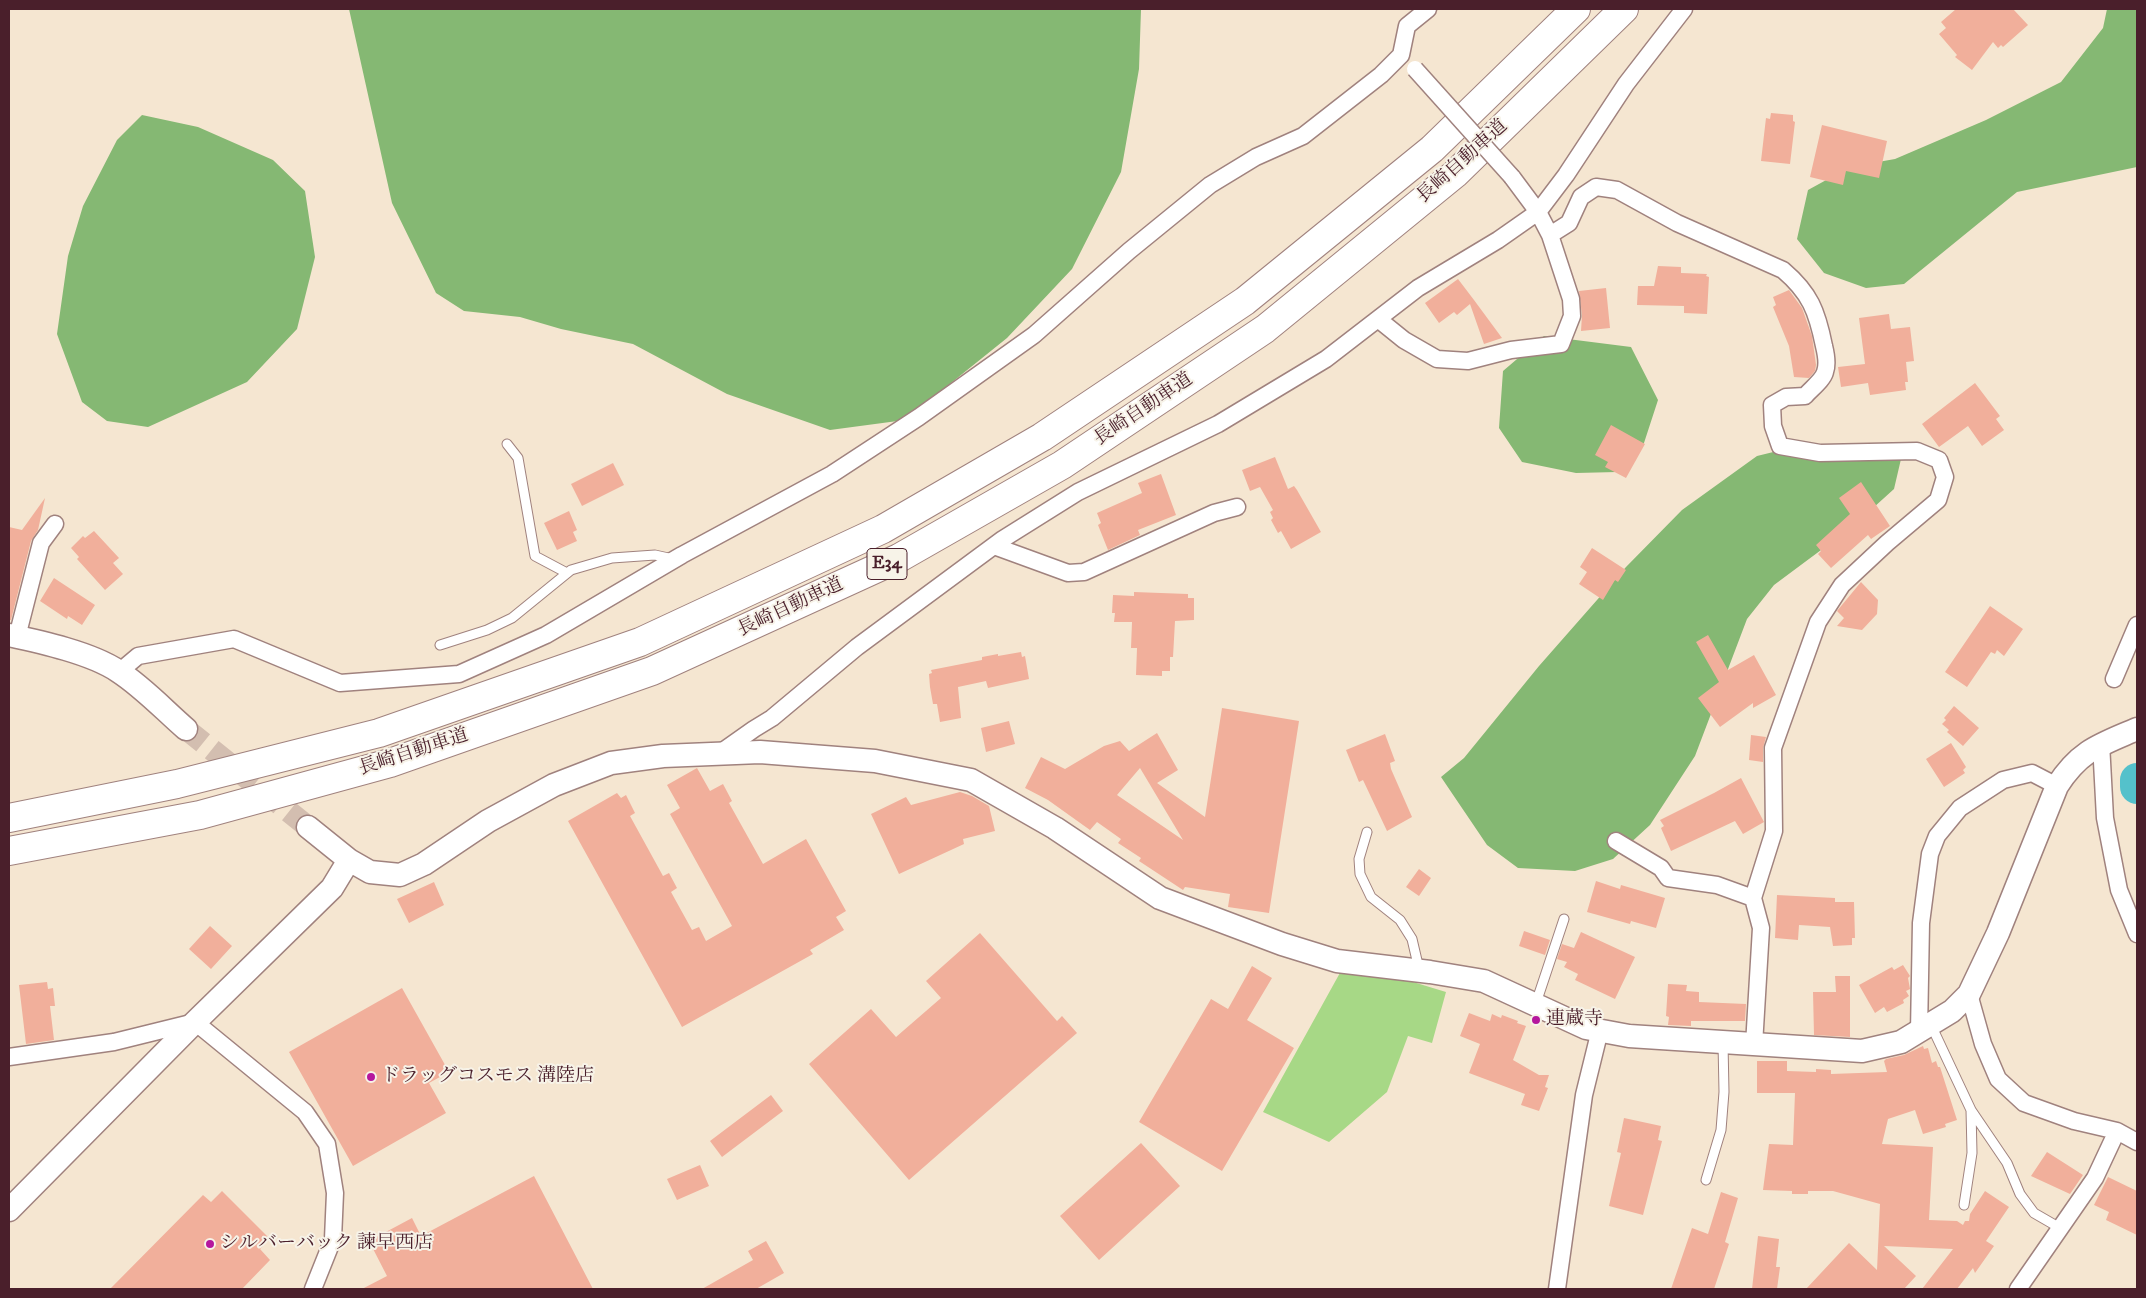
<!DOCTYPE html>
<html>
<head>
<meta charset="utf-8">
<style>
	body { margin:0 }
	#map { position:relative; width:2146px; height:1298px; overflow:hidden; background:#f5e6d1; font-family:"IM FELL DW Pica",serif }
	canvas { display:block }
	.frame { position:absolute; inset:0; border:10px solid #4a1f2b; pointer-events:none }
</style>
</head>
<body>
<div id="map">
<canvas width="2146" height="1298"></canvas>
<div class="frame"></div>
</div>
<script>
const g = document.querySelector('canvas').getContext('2d');
g.lineJoin = 'round';
function paint(path, color) {
  g.fillStyle = color;
  g.fill(path, 'evenodd');
}
function stroke(path, color, width, dash) {
  g.strokeStyle = color;
  g.lineWidth = width;
  g.lineCap = dash ? 'butt' : 'round';
  g.setLineDash(dash || []);
  g.stroke(path);
}
function label(font, color, halo, rows, align = 'center') {
  g.font = font + ' "IM FELL DW Pica","Noto Serif JP",serif';
  g.lineWidth = 4;
  g.setLineDash([]);
  g.textBaseline = 'middle';
  g.strokeStyle = halo;
  g.fillStyle = color;
  for (const [text, x, y, turn = 0] of rows) {
    g.save();
    g.translate(x, y);
    g.rotate((+turn || 0) * Math.PI / 180);
    g.textAlign = isNaN(turn) ? turn : align;
    if (halo) g.strokeText(text, 0, 0);
    g.fillText(text, 0, 0);
    g.restore();
  }
}
paint(new Path2D(`
	M1341,971L1413,982L1446,992L1432,1043L1408,1036L1387,1092L1329,1142L1263,1112Z`), '#a7d886');
paint(new Path2D(`
	M349,9H1141L1139,69L1121,172L1072,269L1007,338L905,420L830,430L727,394L633,344L561,329L520,317L464,311L436,293L392,203Z
	M2107,9H2137V167L2017,192L1904,284L1866,288L1824,273L1797,239L1808,190L1850,167L1895,159L1986,120L2061,82L2103,28Z
	M142,115L198,127L273,160L305,191L315,257L297,329L247,382L148,427L107,421L82,402L57,334L68,256L83,206L117,140Z
	M1544,336L1631,347L1658,400L1643,446L1617,472L1576,473L1522,462L1499,428L1503,371Z
	M1806,444H1878L1901,459L1894,489L1852,527L1774,585L1747,619L1695,756L1650,825L1613,859L1575,871L1518,868L1487,845L1441,777L1464,758L1539,666L1626,567L1682,510L1757,456Z`), '#85b873');
stroke(new Path2D(`
	M2137,780V787`), '#54c1cb', 34);
paint(new Path2D(`
	M1956,9H2013L2028,25L2003,47L2001,45L1998,48L1993,42L1972,70L1955,57L1957,55L1939,34L1946,28L1941,22Z
	M1771,113L1793,115V121L1795,122L1790,164L1761,161L1766,118L1770,119Z
	M1822,125L1887,141L1879,178L1846,171L1843,185L1810,177Z
	M1658,266L1681,267V273L1707,274L1706,276L1709,277L1707,314L1684,313V306L1637,305L1638,286H1654Z
	M1458,279L1474,300L1502,338L1484,344L1470,304L1457,315L1454,312L1439,323L1425,303Z
	M1606,288L1610,328L1581,331L1582,315L1579,291Z
	M1789,290L1802,308L1812,336L1816,365L1815,371L1809,378L1794,377L1789,346L1773,307L1776,305L1773,297Z
	M1889,314L1891,329L1910,327L1914,361L1906,362L1908,382H1905L1906,390L1870,395L1868,383L1841,387L1838,367L1865,364L1859,318Z
	M1975,383L2000,416L1996,419L2004,430L1982,446L1968,426L1939,447L1922,424Z
	M1611,425L1645,444L1626,478L1605,467L1608,462L1595,455Z
	M1275,457L1288,489L1294,486L1297,490L1321,532L1291,549L1281,531L1278,533L1271,520L1273,518L1270,512L1273,510L1260,487L1250,491L1242,470Z
	M613,463L624,485L582,506L571,484Z
	M1161,474L1176,515L1138,530L1140,535L1108,550L1098,525L1101,523L1097,513L1142,493L1138,483Z
	M1861,482L1890,526L1871,539L1868,535L1831,568L1818,554L1821,551L1816,545L1850,514L1839,498Z
	M45,498L38,530L31,541L11,620H9V527L22,530Z
	M569,511L577,530L573,532L577,541L557,550L544,523Z
	M94,531L119,558L113,563L123,574L105,590L77,559L79,557L71,548L83,536L85,538Z
	M1592,548L1626,570L1618,582L1615,580L1603,600L1579,584L1587,572L1580,567Z
	M54,578L95,605L82,625L68,616L67,619L40,601Z
	M1861,582L1878,600L1877,614L1862,630L1837,626L1844,618L1837,611Z
	M1134,592L1188,594V598H1194V620L1175,621L1173,657H1170V671H1162V676L1136,675L1137,648H1131L1132,622H1114L1115,613H1112L1113,595L1134,596Z
	M1990,606L2023,629L2004,656L1997,650L1995,654L1991,652L1967,687L1945,672Z
	M1708,635L1728,670L1754,655L1776,695L1753,708V703L1720,727L1698,698L1719,682L1696,642Z
	M1021,652L1022,657L1025,656L1029,679L988,688L986,681L958,687L961,718L940,722L937,704H933L930,687L929,674L932,673L931,670L982,660V657L998,654V656Z
	M1954,706L1979,728L1963,746L1947,732L1949,730L1942,724L1946,720L1944,718Z
	M1222,708L1299,721L1269,913L1228,907L1230,894L1185,887L1183,890L1139,861L1141,858L1118,843L1121,839L1097,822L1090,830L1048,800L1025,788L1041,757L1065,769L1104,746L1120,741L1129,751L1157,733L1178,770L1157,783L1205,817ZM1140,768L1143,773L1183,840L1117,795Z
	M1009,721L1015,744L986,752L981,728Z
	M1385,734L1395,761L1390,763L1391,769L1412,817L1387,831L1363,780L1359,782L1346,750Z
	M1751,735L1766,737L1763,748V762L1749,760Z
	M1951,743L1966,767L1963,770L1965,773L1944,787L1926,759Z
	M697,768L710,791L723,784L732,801L729,803L763,864L806,839L846,911L836,917L844,930L810,950L813,954L682,1027L568,821L617,793L621,798L626,795L635,813L630,816L663,876L669,873L677,888L671,892L692,930L699,927L706,941L732,926L670,814L680,808L667,785Z
	M1741,778L1764,822L1743,834L1735,821L1671,851L1661,828L1664,826L1660,820L1714,793Z
	M960,792L972,796L989,806L995,831L963,839L964,844L899,874L871,814L906,797L911,805Z
	M1419,869L1431,878L1419,896L1406,887Z
	M1596,881L1620,889L1621,885L1665,898L1656,928L1631,921L1630,924L1587,912Z
	M434,882L444,905L409,923L397,899Z
	M1777,895L1835,898V902H1854L1855,938H1852V945L1833,946L1830,927L1799,925L1798,940L1775,938Z
	M210,926L232,946L211,969L189,949Z
	M1524,931L1550,940L1545,955L1519,946Z
	M1581,932L1635,957L1615,999L1575,980L1578,974L1564,967L1567,962L1557,959L1562,944L1574,948Z
	M980,933L1057,1021L1062,1016L1077,1033L909,1180L809,1064L871,1009L896,1037L941,998L926,981Z
	M1903,965L1910,976L1908,978L1910,989L1906,991L1909,996L1903,1000L1904,1003L1887,1012L1884,1007L1875,1013L1859,985L1892,967L1894,970Z
	M1252,966L1272,978L1247,1020L1294,1048L1222,1171L1139,1122L1211,999L1228,1009Z
	M1835,976H1850V1037L1814,1035L1813,992H1836Z
	M47,982L48,989L53,988L55,1006H50L54,1040L26,1044L19,985Z
	M1668,984L1687,985L1686,991L1699,992V1002L1746,1004L1745,1021H1691V1026L1668,1025L1669,1017L1666,1016Z
	M402,988L449,1072L429,1083L446,1113L353,1166L289,1052Z
	M1469,1013L1490,1021L1492,1014L1501,1018L1502,1015L1518,1021L1517,1023L1526,1026L1513,1060L1539,1075H1549L1545,1087L1548,1088L1539,1111L1521,1105L1525,1094L1469,1073L1480,1044L1460,1036Z
	M1923,1046L1924,1049L1928,1048L1932,1063L1936,1061L1938,1067H1940L1957,1120L1945,1124L1946,1127L1923,1134L1915,1110L1888,1119L1882,1144L1933,1147L1929,1220L1957,1221L1963,1225L1965,1221H1969L1970,1214L1985,1191L2009,1207L1986,1241L1994,1246L1975,1273L1973,1268L1957,1289H1922L1953,1249L1884,1246L1916,1276L1904,1289H1806L1849,1243L1877,1270L1880,1204L1833,1191H1808V1194H1792V1191L1763,1190L1769,1144L1793,1145L1795,1093H1757V1061H1787V1071L1816,1072V1069L1831,1070V1074L1887,1072L1884,1061L1886,1059L1904,1055Z
	M771,1095L783,1111L722,1157L710,1141Z
	M1624,1118L1661,1126L1658,1140L1662,1141L1643,1215L1609,1206L1621,1153L1617,1152Z
	M1141,1143L1180,1186L1099,1260L1060,1216Z
	M2047,1152L2083,1175L2070,1194L2031,1176Z
	M700,1165L709,1186L677,1200L667,1179Z
	M534,1176L593,1289H362L387,1276L369,1241L412,1218L421,1236Z
	M2108,1177L2137,1191V1235L2106,1220L2109,1212L2094,1205Z
	M222,1191L270,1239L260,1249L270,1260L242,1289H110L203,1195L211,1202Z
	M1721,1192L1738,1198L1725,1242L1729,1244L1714,1289H1671L1692,1228L1708,1234Z
	M1758,1236L1779,1239L1776,1267H1780L1777,1289H1752Z
	M766,1241L784,1273L756,1289H702L753,1260L748,1251Z`), '#f1af9b');
stroke(new Path2D(`
	M186,729L308,827`), '#d3beb0', 22, [22, 11]);
const lane = new Path2D(`
	M507,444L518,458L535,556L567,573
	M440,645L487,630L512,618L571,570L612,558L655,555L673,559
	M1367,832L1359,859L1360,874L1371,897L1400,920L1412,939L1419,969
	M1536,1003L1564,919
	M1931,1025L1971,1110L1972,1153L1964,1205
	M1971,1110L2007,1163L2020,1194L2034,1213L2060,1228
	M1706,1180L1721,1130L1724,1092L1723,1043`);
const street = new Path2D(`
	M1512,177L1538,212L1550,235L1569,223L1581,197L1596,187L1617,190L1677,223L1783,270C1810,293 1817,311 1824,346C1826,354 1828,364 1825,372C1823,380 1811,389 1805,396L1786,397L1772,405L1773,426L1780,446L1820,453L1917,451L1939,460L1945,477L1938,500L1887,543L1842,585L1818,622L1773,748L1774,831L1753,898L1761,928L1754,1045
	M1378,319L1404,340L1437,359L1468,361L1511,350L1561,344L1572,316L1571,299L1550,235
	M994,546L1068,573L1084,572L1214,513L1237,507
	M17,637L41,543L55,524
	M119,672L138,656L234,639L340,683L459,674L546,635L682,555L832,474L919,417L1034,335L1129,251L1210,185L1256,157L1303,136L1381,75L1401,55L1407,26L1428,9
	M2114,679L2137,625
	M2101,743L2105,818L2119,890L2137,934
	M720,753L754,729L772,718L857,647L1003,539L1078,492L1218,424L1326,359L1418,288L1498,240L1538,212L1566,175L1626,84L1684,9
	M1616,841L1661,868L1668,878L1717,885L1753,898
	M1969,994L1983,1044L1998,1079L2024,1103L2074,1121L2117,1131L2137,1142
	M1919,1032L1921,923L1930,854L1937,836L1960,808L2003,780L2032,773L2057,786
	M9,1057L114,1042L195,1022L305,1112L327,1144L335,1193L333,1239L313,1289
	M1557,1289L1584,1095L1600,1030
	M2018,1289L2095,1178L2117,1131`);
const secondary = new Path2D(`
	M9,635C41,642 91,653 118,671C143,687 164,710 186,729
	M308,827L349,860L370,872L400,875L424,864L488,821L554,785L611,763L663,756L760,752L875,761L971,780L1055,828L1160,898L1282,944L1337,961L1430,972L1484,981L1586,1028L1629,1036L1862,1051L1901,1042L1952,1011L1969,994L1998,933L2057,786C2080,750 2100,745 2137,729
	M9,1210L195,1022L332,888L349,860`);
const highway = new Path2D(`
	M9,818L177,784L379,733L640,642L883,529L1042,437L1245,301L1432,149L1576,9
	M9,851L200,815L390,763L652,671L899,558L1062,465L1265,329L1455,174L1624,9`);
stroke(lane, '#a0827e', 11);
stroke(street, '#a0827e', 19);
stroke(secondary, '#a0827e', 25);
stroke(highway, '#a0827e', 30);
stroke(lane, '#fff', 9);
stroke(street, '#fff', 16);
stroke(secondary, '#fff', 22);
stroke(highway, '#fff', 28);
const streetBridge = new Path2D(`
	M1415,69L1512,177`);
stroke(streetBridge, '#a0827e', 19, []);
stroke(streetBridge, '#fff', 16);
for (const [x, y, r, color] of [
	[1536,1020,5,"#b5179e"],
	[371,1077,5,"#b5179e"],
	[210,1244,5,"#b5179e"]
]) {
  const dot = new Path2D();
  dot.arc(x, y, r, 0, 2 * Math.PI);
  g.fillStyle = color;
  g.fill(dot);
  stroke(dot, '#f7f3e8', 2);
}
for (const [x, y, w] of [
	[887,564,40]
]) {
  const box = new Path2D();
  box.roundRect(x - w / 2, y - 15.5, w, 31, 4);
  g.fillStyle = '#f7f3e8';
  g.fill(box);
  stroke(box, '#4a1f2b', 1);
}
label('bold 18px', '#4a1f2b', null, [
	["E34",887,564]
]);
label('19px', '#4a1f2b', '#f7f3e8', [
	["長崎自動車道",1463,162,-42],
	["長崎自動車道",1144,410,-34],
	["長崎自動車道",791,608,-25],
	["長崎自動車道",414,753,-18]
]);
label('19px', '#4a1f2b', '#f7f3e8', [
	["連蔵寺",1546,1020],
	["ドラッグコスモス 溝陸店",381,1077],
	["シルバーバック 諫早西店",220,1244]
], 'left');
</script>
</body>
</html>
